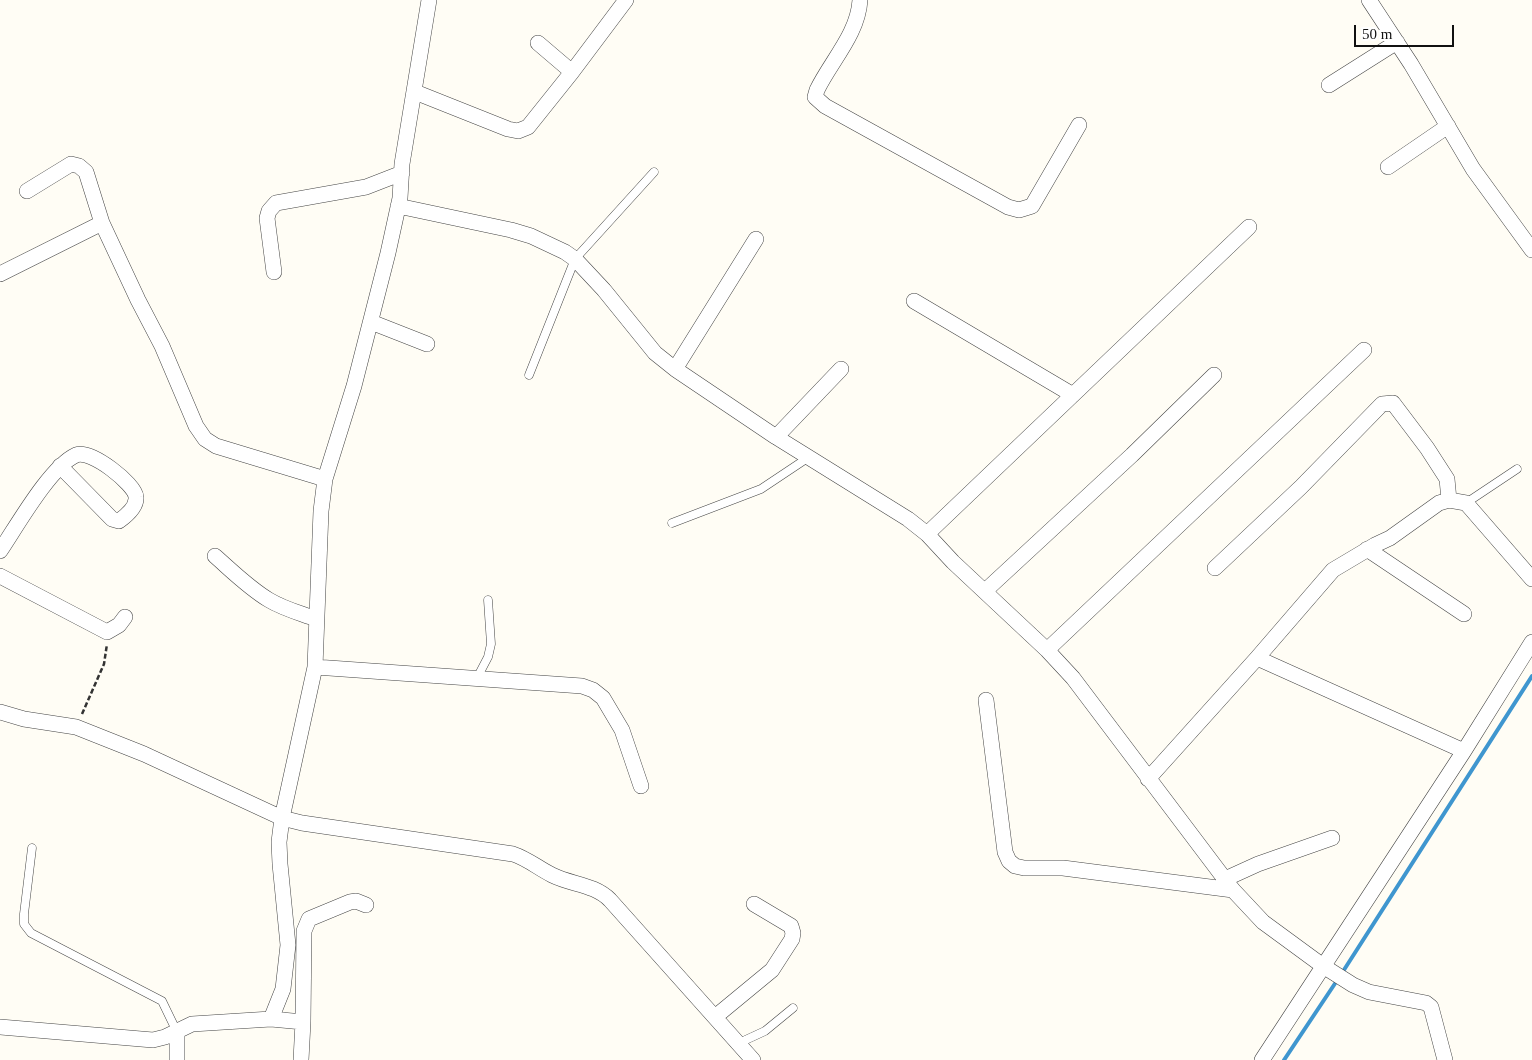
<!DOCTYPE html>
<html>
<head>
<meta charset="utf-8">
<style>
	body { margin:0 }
	#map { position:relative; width:1532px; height:1060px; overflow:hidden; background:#fffdf5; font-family:Georgia,serif }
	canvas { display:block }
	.scale { position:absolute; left:1354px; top:25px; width:100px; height:22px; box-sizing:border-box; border:2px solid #111; border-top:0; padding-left:6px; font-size:15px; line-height:18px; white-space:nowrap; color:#111; -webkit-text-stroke:4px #fff; paint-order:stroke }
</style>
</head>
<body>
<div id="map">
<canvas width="1532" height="1060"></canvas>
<div class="scale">50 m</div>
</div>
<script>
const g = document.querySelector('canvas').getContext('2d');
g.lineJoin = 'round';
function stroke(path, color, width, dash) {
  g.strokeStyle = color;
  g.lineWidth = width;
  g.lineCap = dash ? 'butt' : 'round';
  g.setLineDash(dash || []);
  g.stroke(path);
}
stroke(new Path2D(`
	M1342,973L1532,676
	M1284,1060L1338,979`), '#3f96cf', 4);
const lane = new Path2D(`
	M529,375L575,259L654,172
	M1466,503L1517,469
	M672,523L761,489L809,457
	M477,678L488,657L491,644L488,600
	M32,848L24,914V924L31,933L162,1001L177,1032
	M739,1043L765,1031L793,1008`);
const street = new Path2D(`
	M860,0C858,34 831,61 817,90L815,97L825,106L1008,207L1019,210L1032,206L1079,125
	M1369,0L1411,64L1473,169L1532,250
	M538,43L572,72
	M1329,85L1397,42
	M415,92L508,129L518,131L528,127L572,72L626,0
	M1388,167L1448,126
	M27,191L71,164L79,166L86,172L102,223L138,300L162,346L196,426L205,439L216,446L325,479
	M398,206L511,230L531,236L565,252L575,259L604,290L655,353L675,369L776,437L908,519L927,534L953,562L1047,650L1073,678L1233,890L1263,922L1323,966L1353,985L1369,992L1426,1003L1431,1007L1445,1060
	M274,272L267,218L269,211L276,203L366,187L402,173
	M0,274L102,223
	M914,301L1073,395
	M371,322L427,344
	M675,369L756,239
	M776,437L841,369
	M927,534L1249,227
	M1367,549L1464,614
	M0,551C17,526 50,467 76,455C91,449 135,484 136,497C137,507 126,516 119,521L112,519L60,466
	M215,556C232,571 249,588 269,600C284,609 300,613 316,619
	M1215,568L1301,487L1382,404L1393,403L1427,448L1447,479L1449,500
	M0,576L107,632L119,625L125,617
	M985,591L1132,455L1214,375
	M1047,650L1364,350
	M1257,658L1464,751
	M315,667L582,686L593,690L603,698L622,730L641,786
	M986,700L1005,852L1009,861L1015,866L1024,868H1063L1233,890
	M0,712L24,719L76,727L144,754L282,818L302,823L513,854C528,859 538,868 552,875C572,885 594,884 610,900L753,1060
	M1148,779L1257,658L1333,570L1375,545L1390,538L1439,503L1449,500L1466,503L1532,579
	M1225,879L1258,864L1332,838
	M715,1017L772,970L792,939L793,933L791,926L754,904
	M271,1019L283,989L288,945L280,864L279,842L282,818L315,667L321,511L325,479L354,386L388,253L400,198L402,164L429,0
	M303,1022L304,931L309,919L350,902L356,901L366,905
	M0,1027L153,1040L165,1037L192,1024L271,1019L303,1022L301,1060
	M177,1032V1060
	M1262,1060L1464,751L1532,642`);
stroke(lane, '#444', 9);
stroke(street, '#444', 16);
stroke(new Path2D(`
	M82,714L104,664L107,644`), '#333', 2.5, [5, 2.5]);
stroke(lane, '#fff', 8);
stroke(street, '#fff', 15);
</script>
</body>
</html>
